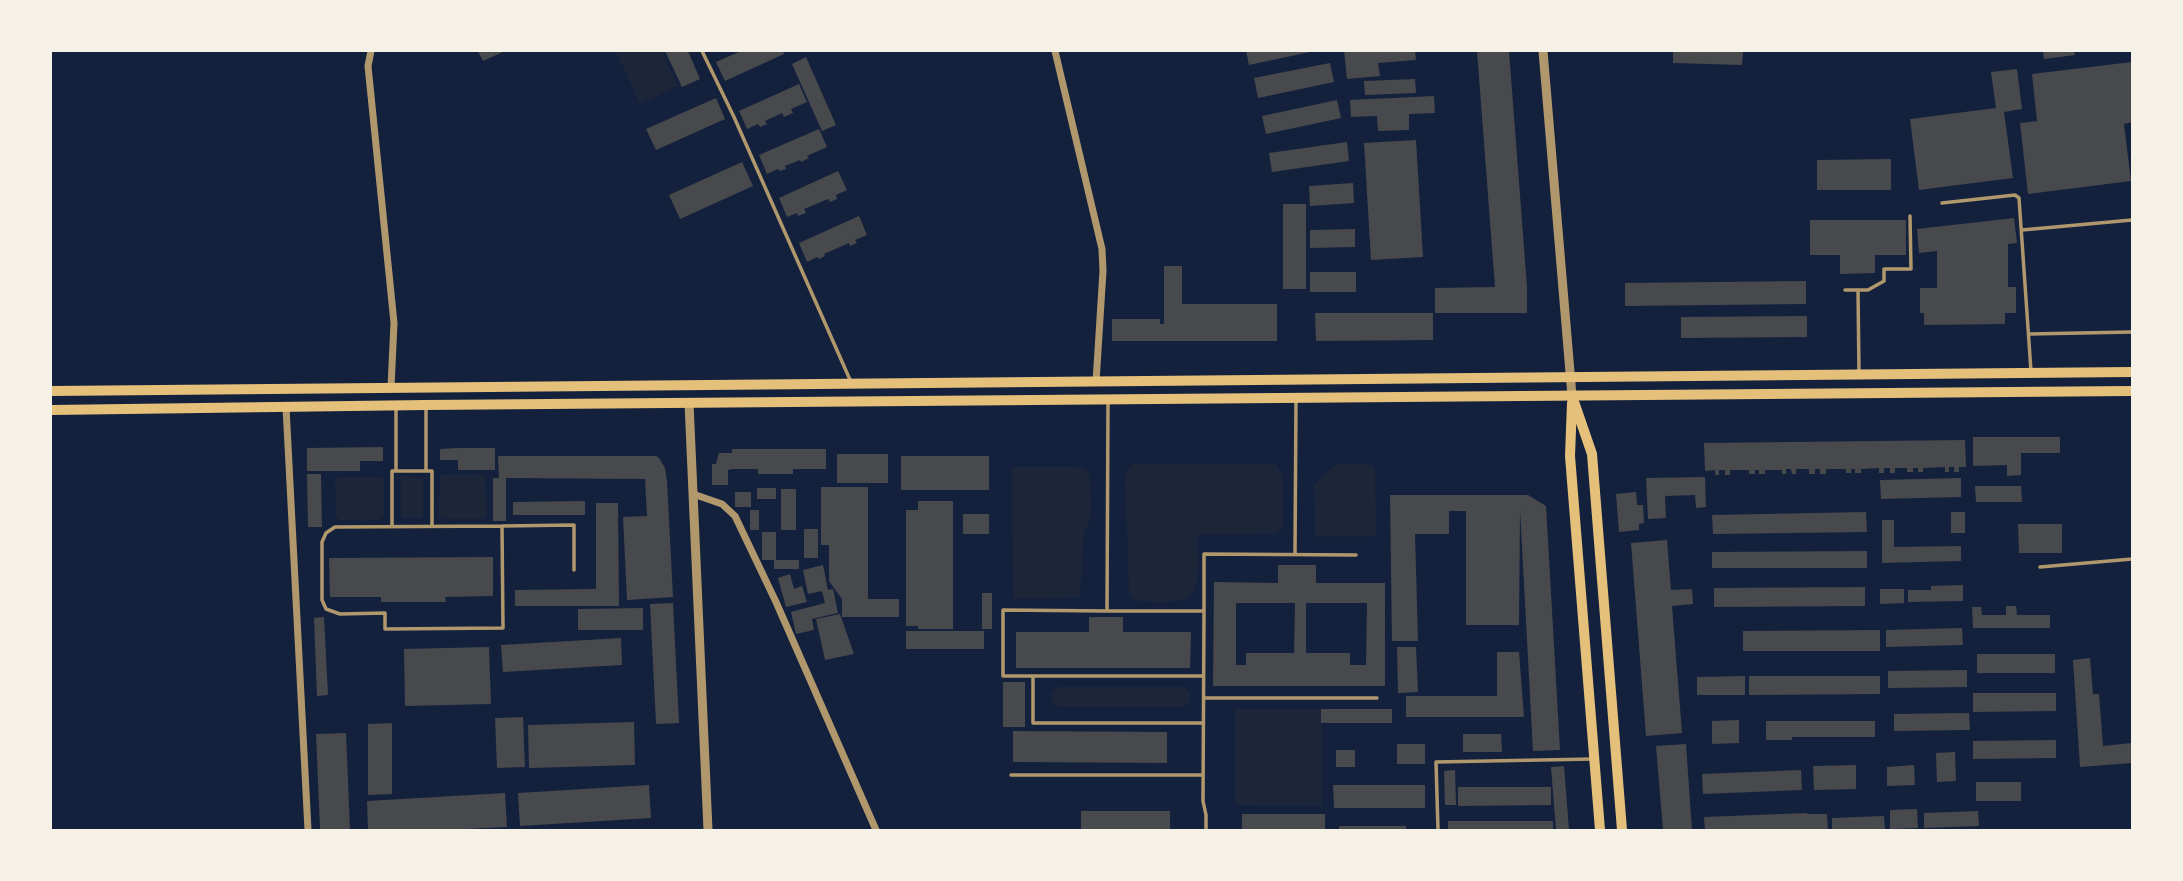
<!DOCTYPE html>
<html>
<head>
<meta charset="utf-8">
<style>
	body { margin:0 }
	#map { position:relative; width:2183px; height:881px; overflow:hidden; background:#14213d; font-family:Barlow,sans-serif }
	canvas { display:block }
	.frame { position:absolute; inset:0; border:52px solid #f6f1e7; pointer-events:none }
</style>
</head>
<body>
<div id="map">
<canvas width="2183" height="881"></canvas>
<div class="frame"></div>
</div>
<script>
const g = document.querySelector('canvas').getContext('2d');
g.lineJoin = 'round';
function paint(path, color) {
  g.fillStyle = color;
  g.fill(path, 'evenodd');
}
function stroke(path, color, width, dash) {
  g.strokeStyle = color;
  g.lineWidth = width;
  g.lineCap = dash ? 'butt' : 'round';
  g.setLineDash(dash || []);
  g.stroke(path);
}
paint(new Path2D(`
	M619,51H662L678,86L640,104L616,52Z
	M1135,464H1276L1283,477V529L1273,534L1198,535C1197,554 1205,595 1182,600C1168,603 1151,601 1137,601L1132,598L1129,592L1125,475L1131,465Z
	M1339,464H1367L1373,466L1375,473L1376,536L1315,537L1314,485L1333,467Z
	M1012,467H1079L1089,472C1090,490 1095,516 1084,531L1080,595L1077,598L1013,599Z
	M482,474L485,477L487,515L484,519H442L439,515L440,475Z
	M403,476L423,478V516L421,518H403L401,516V478Z
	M339,477H381L384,479V517L378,520H339L336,515L335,480Z
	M1058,687H1184L1190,692V702L1184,707H1058L1052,704V691Z
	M1235,709H1322V806L1235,805Z`), '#1d2539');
paint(new Path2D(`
	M478,51H505L483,61Z
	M665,51H688L700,79L682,87Z
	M741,51H783L784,54L725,81L716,62Z
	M1246,51H1310V52L1249,65Z
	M1344,51H1415L1416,60L1378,63L1380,76L1347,79Z
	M1477,51H1509L1527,287V313H1435V288L1495,287Z
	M1673,51H1743L1742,65L1673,63Z
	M2043,51H2074L2075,55L2044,59Z
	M806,57L836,125L822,131L792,64Z
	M2132,62V122L2124,124L2131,181L2028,194L2020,123L2037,121L2032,74Z
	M1330,63L1334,82L1258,98L1254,78Z
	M2017,69L2022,109L2004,112L2013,178L1919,190L1910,119L1996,108L1991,72Z
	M1415,79L1416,93L1365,95L1364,81Z
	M799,84L807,102L791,109L793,113L784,117L782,113L765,121L767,124L760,127L758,124L747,129L739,111Z
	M1434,96L1435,113L1409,114V130L1378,131L1377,116L1351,117L1350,100Z
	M716,98L725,119L656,150L646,129Z
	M1337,100L1341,118L1266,134L1262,116Z
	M819,129L827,147L807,156L809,158L801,162L800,160L785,166L786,169L780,171L778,169L767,174L759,155Z
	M1416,140L1423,257L1371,260L1364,143Z
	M1347,142L1349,161L1272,172L1269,153Z
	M1891,159V190H1817V160Z
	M742,162L753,186L680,219L669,195Z
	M838,171L847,190L836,195L837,199L830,202L828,199L804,209L806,213L798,216L797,213L787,217L779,198Z
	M1353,183L1354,203L1310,206L1309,186Z
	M1283,204H1306V289H1283Z
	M859,216L867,235L855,240L857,243L850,246L849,243L824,254L825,256L819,259L817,257L807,262L799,243Z
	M2014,218L2017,243L2008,244V287H2016V313H2005V324L1924,325V313H1920V288H1937V251L1919,253L1917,229Z
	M1810,220H1906V255H1875V273L1840,274V255H1810Z
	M1355,229V247L1310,248V230Z
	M1164,266H1182V304H1277V341H1112V319H1160V324H1164Z
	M1310,272H1356V292H1310Z
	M1806,281V304L1625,306V283Z
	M1315,313H1433V340L1316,341Z
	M1807,316V337L1681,338V317Z
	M1973,437H2060V453H2021V475L2007,476V465L1973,466Z
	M1965,440L1966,467H1959V472H1954V467H1949V472H1945V467L1923,468V472H1918V468H1913V472H1907V468H1895V473H1890V468H1884V473H1879V468L1861,469V473H1855V469H1851V473H1846V469H1826V474H1820V469H1815V474H1809V469H1796V474H1792L1791,469H1786V474H1782V470H1765V474H1759V470H1755V474H1749V470H1730V475H1725V470H1719V475H1715V470L1705,471L1704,443Z
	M383,447V461H360V471H307V448Z
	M458,448H495V470H458V460H440V449Z
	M732,449H826V469H793V474H758V469H732L728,470V485H712V464H716L719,453H732Z
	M837,454H888V483H837Z
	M498,456H656L659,458L665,468L667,481L673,597L627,600L623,517L647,516L645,479L506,478V521H493V478H499Z
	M901,456H989V490H901Z
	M307,474H321L322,527H308Z
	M1705,477L1706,507L1696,508L1695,495L1665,496L1666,518L1648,519L1646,478Z
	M1961,478V497L1881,499L1880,480Z
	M1975,486H2021L2022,502H1976Z
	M821,487H868V599H899V617H842V599L829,581V545H821Z
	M757,488H776V499H757Z
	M781,489H796V530H781Z
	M735,492H751V507H735Z
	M1636,492L1637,505H1643L1644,523L1639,524V530L1619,532L1616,494Z
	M1390,495H1528L1546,506L1560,750L1533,751L1520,510L1519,625H1466V511H1449V534H1415L1418,641H1392Z
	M585,501V515H513V502Z
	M918,501H953V629H918V626H906V510H918Z
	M596,503H618L619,606H515V590L596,589Z
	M750,510H759V530H750Z
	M1866,512L1867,532L1713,534L1712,515Z
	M1951,512H1965V533H1951Z
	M963,514H989V534H963Z
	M1882,520H1894V547L1961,546V561L1882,563Z
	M2018,524H2062V553H2019Z
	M804,529H818V558H804Z
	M762,532H776V560H799V569H774V560H762Z
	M1667,540L1671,590L1692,589L1693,604L1672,606L1682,733L1646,736L1631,543Z
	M1867,551V568H1712V552Z
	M493,557V596L445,597L446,602H381V597H330L329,558Z
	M823,565L828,590L833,589L838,613L812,619L814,630L796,634L791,612L825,603L822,591L808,594L803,570Z
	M1278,565H1316V583H1385V686H1213L1214,582L1278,583ZM1236,603H1295L1294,653H1246V665H1236ZM1306,603H1367L1366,665H1350V653H1306Z
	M790,574L794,589L802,586L807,602L786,607L778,578Z
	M1963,585V601L1908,602V590H1931V586Z
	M1865,587V606L1714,607V588Z
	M1880,589H1904V603L1880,604Z
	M982,593H992V629H982Z
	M673,603L679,723L656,724L650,604Z
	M2006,606H2016L2017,615H2050V628H1973L1972,607H1981L1982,615H2006Z
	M643,608V630H578V609Z
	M840,614L854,654L825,660L816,619Z
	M324,617L328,695L317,696L314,618Z
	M1089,617H1123V632H1191L1190,668H1016V632H1089Z
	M1962,628L1963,645L1886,647V630Z
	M1880,630V651H1743V631Z
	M906,631H984V649H906Z
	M621,638L622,665L503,672L501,645Z
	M489,647L491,704L405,706L404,649Z
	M1397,647H1416L1418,692L1398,693Z
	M1497,652H1519L1524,717H1406V696H1497Z
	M1977,654H2055V673H1977Z
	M2090,658L2093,694H2099L2103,746L2132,743V763L2080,767L2073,660Z
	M1967,670V687L1888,688V671Z
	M1745,676V695H1697V677Z
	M1749,676H1880V694L1749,695Z
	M1003,682H1025V727H1003Z
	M1973,693H2056V711L1973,712Z
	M1321,709H1392V723H1321Z
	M1969,713L1970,730L1894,731V714Z
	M523,717L525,767L497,768L495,718Z
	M1739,720V743L1712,744V721Z
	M1766,721H1875V737H1792V740H1766Z
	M634,722L635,765L529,768L528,725Z
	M392,723V794L368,795V724Z
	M1013,731L1167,732V763L1013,762Z
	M346,733L350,830H320L316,734Z
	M1463,734H1501L1502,752H1463Z
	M2056,740V758L1973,759V741Z
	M1397,744H1425V764H1397Z
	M1686,744L1692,830H1663L1656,746Z
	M1336,750H1355V767H1336Z
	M1955,752L1956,781L1937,782L1936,753Z
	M1856,765V789L1814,790L1813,766Z
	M1914,765L1915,785L1887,786V767Z
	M1564,766L1569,830H1556L1551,767Z
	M1455,770L1456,805H1445L1444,771Z
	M1801,770L1802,790L1703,794L1702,774Z
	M1976,782H2021V801H1976Z
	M649,785L651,818L520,826L518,793Z
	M1333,785H1425V808H1334Z
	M1458,787H1551V805L1458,806Z
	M505,793L507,827L445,830H368L367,801Z
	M1917,809L1918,828L1890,829V810Z
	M1081,811H1170V829H1081Z
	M1978,811L1979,826L1924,828V813Z
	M1807,813V814H1827L1828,830H1705L1704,817Z
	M1242,814H1325V830H1242Z
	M1884,816L1885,830H1832V818Z
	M1448,821H1553V830H1448Z
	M1339,826H1406V830H1339Z`), '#48494c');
stroke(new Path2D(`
	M702,51L734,117L851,382
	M1942,203L2015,195L2019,198L2031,371
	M2022,230L2132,220
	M1845,290H1858
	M2029,334L2132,332
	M1859,373L1858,290H1868L1884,281V269H1911L1910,216
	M1108,402L1107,611H1204L1203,801L1206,815V830
	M396,407V471
	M426,407V471
	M502,526L503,628L385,629V613L340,614L326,609L322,600V542L326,533L335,527Z
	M502,526L574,525V570
	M392,527V471H432V526
	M1295,554L1296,399
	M2040,567L2132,559
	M1204,611V554L1356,555
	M1033,676H1003V610L1107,611
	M1203,676H1033V723H1203
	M1204,698H1377
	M1011,775H1203
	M1438,830L1436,762L1593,759`), '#b1986c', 3.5);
stroke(new Path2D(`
	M371,51L368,66L394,323L391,387
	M1055,51L1102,249L1103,271L1096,382
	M286,407L308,830
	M693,494L722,504L735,516L776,602L876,830`), '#b1986c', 7);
stroke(new Path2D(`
	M1543,51L1572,396
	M689,403L708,830`), '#b1986c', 9);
stroke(new Path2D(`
	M1572,396L1592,454L1622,830
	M1572,403L1570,456L1600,830`), '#e5c07b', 10);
stroke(new Path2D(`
	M51,391L2132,372
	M51,410L425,405L2132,391`), '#e5c07b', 10);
</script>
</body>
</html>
